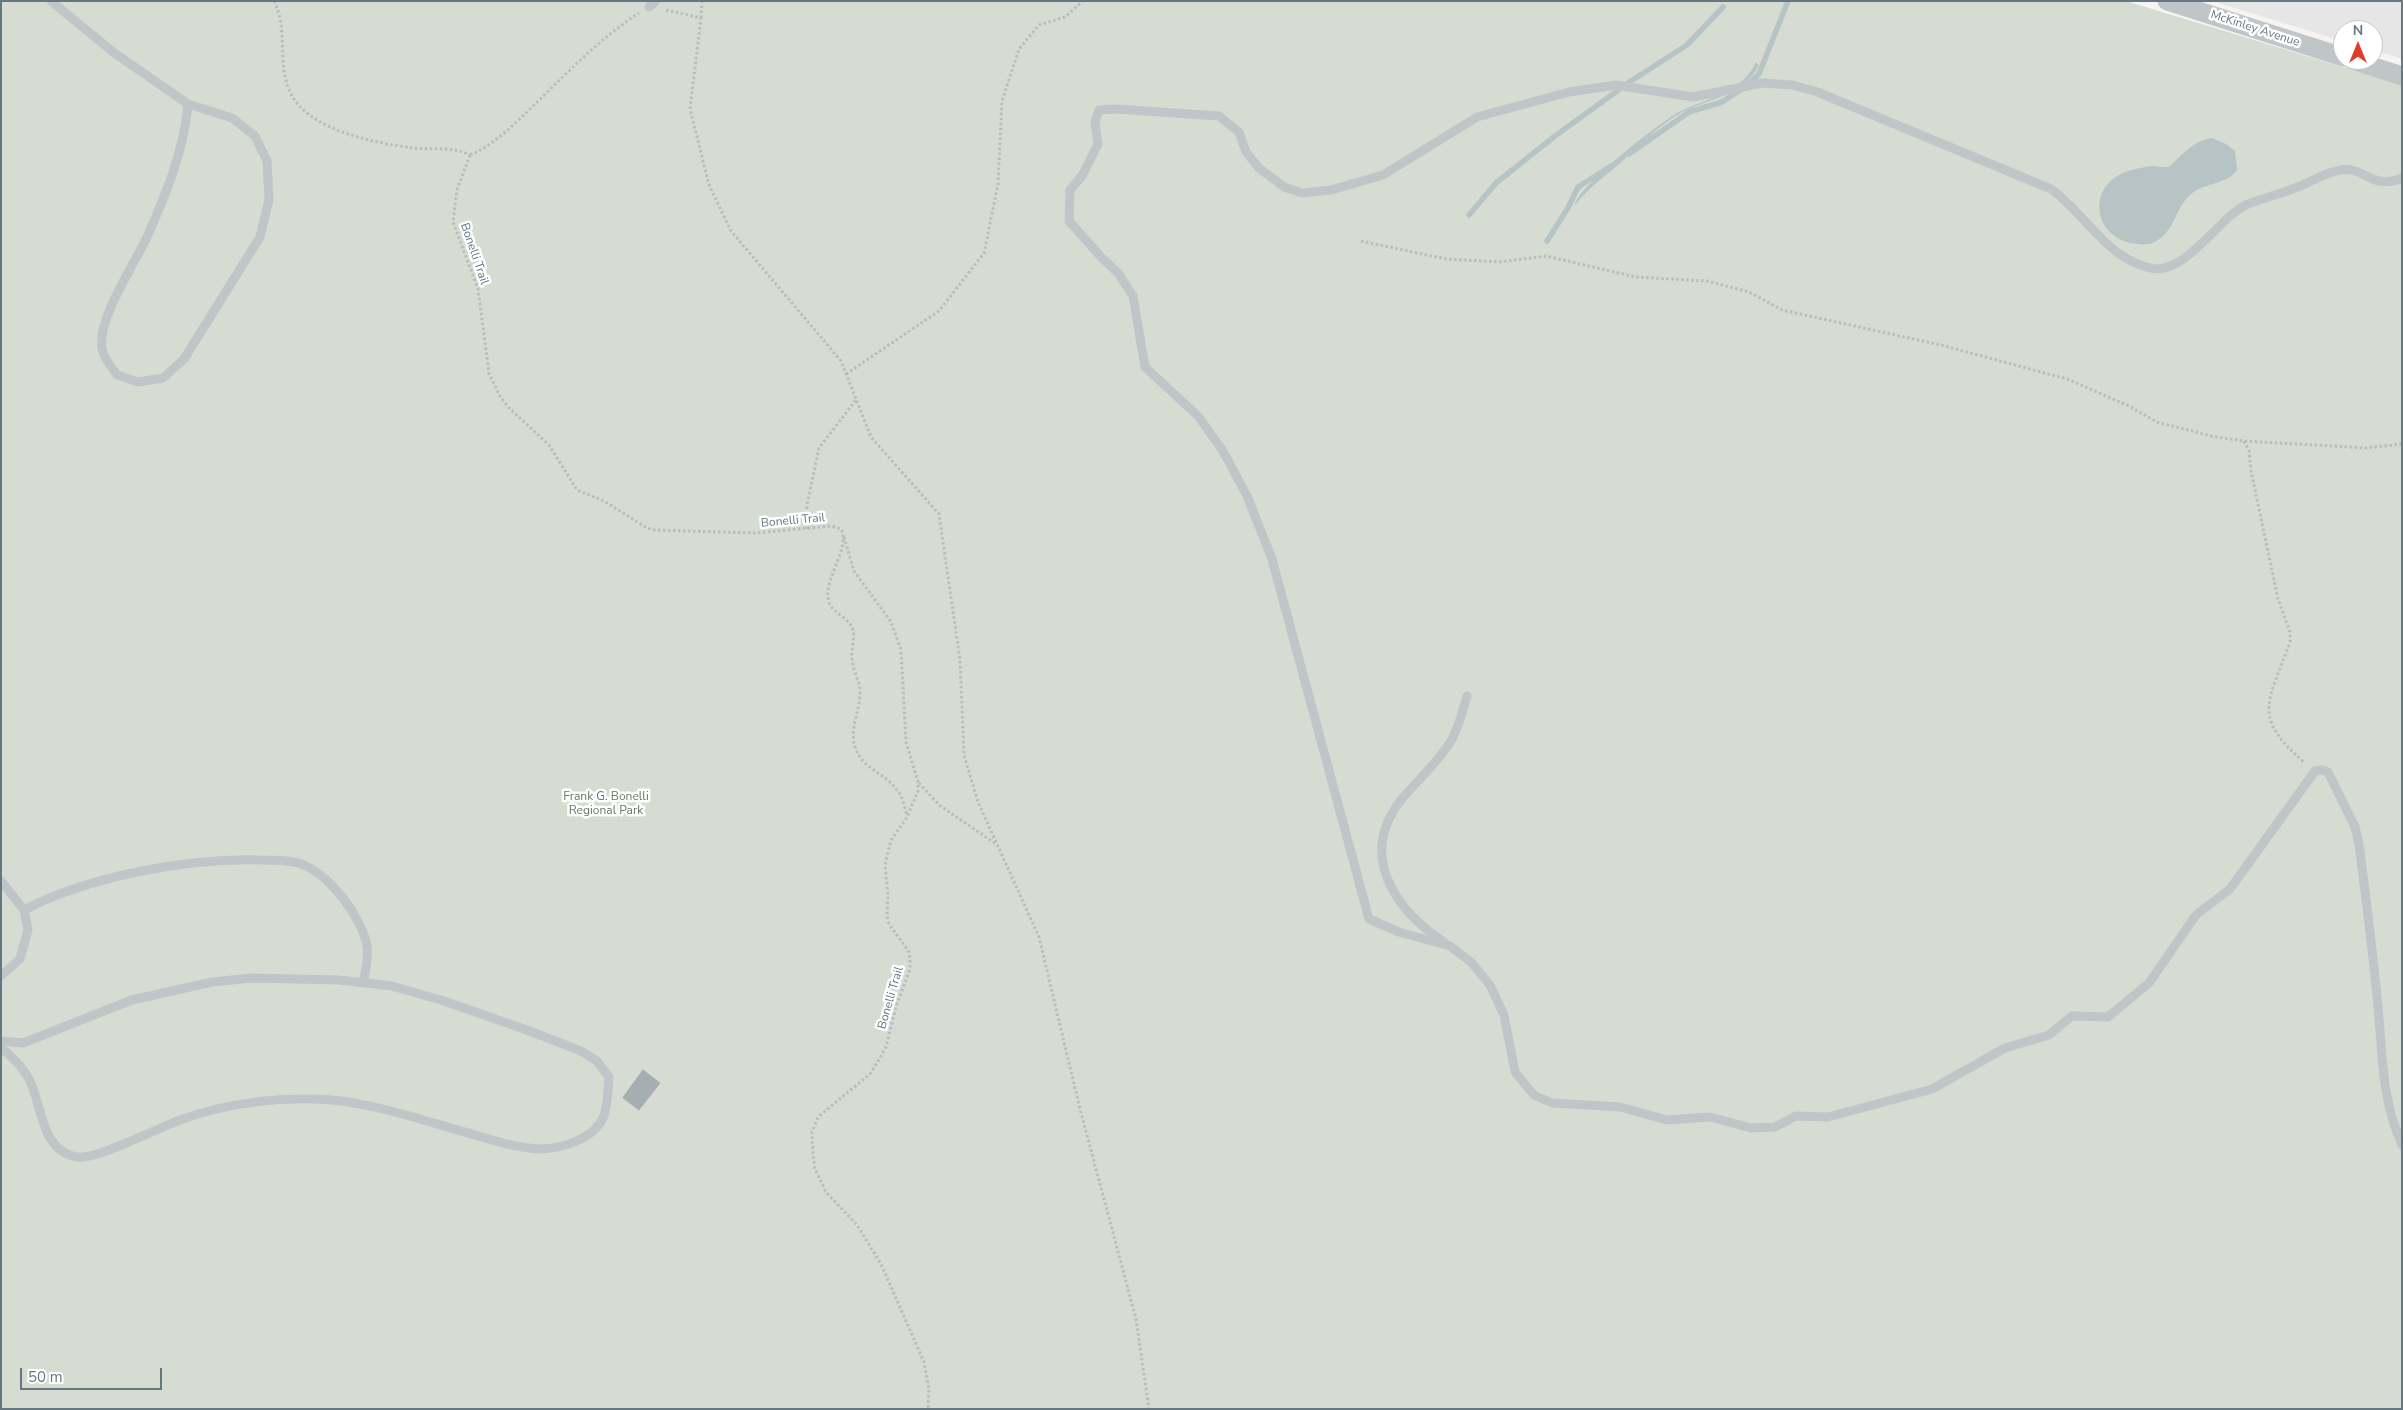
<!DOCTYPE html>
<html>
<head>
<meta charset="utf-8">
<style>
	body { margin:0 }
	#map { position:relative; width:2403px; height:1410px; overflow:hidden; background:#f5f4f1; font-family:"Nunito Sans",sans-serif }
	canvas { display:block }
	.frame { position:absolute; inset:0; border:2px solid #657881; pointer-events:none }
	.north { position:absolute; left:2333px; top:20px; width:50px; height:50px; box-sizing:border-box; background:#fff; border:1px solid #c1c9cd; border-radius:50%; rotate:0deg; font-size:14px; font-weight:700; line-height:20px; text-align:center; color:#657881 }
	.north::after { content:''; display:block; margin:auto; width:18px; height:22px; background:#de3d28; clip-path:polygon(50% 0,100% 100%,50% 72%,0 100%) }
	.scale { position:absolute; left:20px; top:1368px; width:142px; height:22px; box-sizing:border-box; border:2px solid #657881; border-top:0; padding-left:6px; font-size:15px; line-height:18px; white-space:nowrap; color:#657881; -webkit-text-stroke:4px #fff; paint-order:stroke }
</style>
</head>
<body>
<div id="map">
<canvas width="2403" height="1410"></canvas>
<div class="frame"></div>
<div class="north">N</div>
<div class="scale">50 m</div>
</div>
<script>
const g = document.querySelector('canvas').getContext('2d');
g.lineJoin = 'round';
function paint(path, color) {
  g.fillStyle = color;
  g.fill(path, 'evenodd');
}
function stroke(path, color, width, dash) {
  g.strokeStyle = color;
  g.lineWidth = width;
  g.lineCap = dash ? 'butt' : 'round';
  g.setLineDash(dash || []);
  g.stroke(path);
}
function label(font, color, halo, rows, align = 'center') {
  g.font = font + ' "Nunito Sans",sans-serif';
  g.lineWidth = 5;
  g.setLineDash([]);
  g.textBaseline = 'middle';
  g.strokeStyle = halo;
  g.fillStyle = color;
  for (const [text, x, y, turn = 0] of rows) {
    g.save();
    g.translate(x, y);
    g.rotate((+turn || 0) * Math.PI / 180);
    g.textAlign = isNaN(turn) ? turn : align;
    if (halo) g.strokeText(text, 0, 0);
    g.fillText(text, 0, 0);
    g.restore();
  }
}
paint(new Path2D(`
	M2212,1H2402V59L2373,50V30H2343V41Z`), '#e5e6e5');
paint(new Path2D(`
	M1,1H2126L2402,85V1409H1Z`), '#d7dcd2');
paint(new Path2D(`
	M1756,62L1759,66C1742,96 1706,99 1679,114C1659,126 1645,140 1628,156C1609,174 1593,183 1575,205C1576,188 1660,122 1679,112C1707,98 1742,93 1756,62Z
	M2212,138L2226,144L2235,151L2237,170C2224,187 2203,181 2188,197C2176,209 2174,230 2158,240C2151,245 2145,245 2137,244C2095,240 2085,190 2123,173C2133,169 2143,167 2153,166C2157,166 2164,168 2168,167C2171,166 2175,161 2177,159C2188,149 2197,140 2212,138Z`), '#b6c4c6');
stroke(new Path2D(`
	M1629,154L1689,112L1722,102L1745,87L1759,74L1788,1
	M1469,215L1496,183L1555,136L1631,81L1687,45L1723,7
	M1547,241L1568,208L1578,187L1611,166`), '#b6c4c6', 5.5);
const building = new Path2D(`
	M643,1069L661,1083L639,1111L622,1098Z`);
paint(building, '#a5afb2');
stroke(building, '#d6d6d4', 1);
stroke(new Path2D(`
	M274,1C289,30 276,65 291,94C310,131 376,143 413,148C431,150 453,146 470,155
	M666,10L701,18L690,109L709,185L731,231L841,361L871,437L939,514L960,660L964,755L978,802L1039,937L1080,1109L1136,1319L1149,1409
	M701,18L702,1
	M470,155C494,145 511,127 530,109C564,76 599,39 639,13
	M470,155L457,190L453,222L478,289L489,373L500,396L508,407L549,445L577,490L604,501L647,528L655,530L755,533L831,526L841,529C851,545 825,578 828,598C830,614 849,616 853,630C855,638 851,649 852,657C852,669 859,679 860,690C861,710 849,727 855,747C862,769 885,773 897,790C903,796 904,807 907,815
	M1361,241L1446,259L1499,262L1546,256L1636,277L1707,281L1749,292L1782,310L1941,345L2067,379L2127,405L2157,422L2211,436L2244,441L2366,448L2402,444
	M846,374L939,311L984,253L998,184L1002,101L1019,49L1039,25L1065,17L1083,1
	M2244,441L2249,451L2251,471L2278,599L2290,632V642C2269,702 2250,716 2305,763
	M807,529V505L819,448L856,400
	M844,537L854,571L891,622L901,650L906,742L918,782V791L906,819L891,840L885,865L888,895L887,915L889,924L909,952L910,960V969L896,1007L886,1047L880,1058L870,1074L818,1117L812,1132L813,1155L815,1169L826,1192L857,1225L881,1264L924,1362L929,1390L928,1409
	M919,783L939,805L996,844`), '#babdbe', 3, [2.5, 2.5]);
stroke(new Path2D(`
	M51,1L113,52L188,104L232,118L255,136L267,161L269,200L260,237L184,359L163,378L138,382L117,375C112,368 103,357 102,349C97,319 134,265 147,237C166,194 184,151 188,104
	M649,7L656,1
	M2402,178C2372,191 2365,166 2341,170C2325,172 2310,183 2295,188C2280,194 2264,198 2248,204C2218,217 2185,277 2150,268C2105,257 2086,214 2051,189L1815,91L1792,85L1762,83L1693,97L1616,85L1569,92L1477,117L1383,175L1331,190L1302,193L1284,187L1259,168L1246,152L1239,132L1219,116L1115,109L1099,110L1095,122L1098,144L1082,176L1070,190L1069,221L1101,257L1118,273L1133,296L1145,367L1198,416L1223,451L1247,496L1272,559L1369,919L1399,932L1450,946L1471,962L1490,985L1504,1015L1515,1072L1534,1095L1552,1103L1620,1107L1667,1120L1710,1117L1751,1128L1775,1127L1796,1116L1828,1117L1932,1089L2005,1048L2049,1035L2072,1016L2108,1017L2149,983L2196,915L2230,889L2315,771L2322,770L2328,772L2355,827L2359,844C2366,898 2373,952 2378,1007C2383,1057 2381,1097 2402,1145
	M1,881L24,910L28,930L20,959L1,976
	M24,910C89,876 188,858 261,860C275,860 294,860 306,866C324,874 342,895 352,911C369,940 371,949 363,983
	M1444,942C1394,909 1358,855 1401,800C1415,783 1443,757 1452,739C1459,726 1463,710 1467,696
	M1,1041L23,1043L132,1000L212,982L252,978L339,980L392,986L444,1001L524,1029L581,1051L597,1061L609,1077C608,1089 608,1106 603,1118C593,1139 563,1148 542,1149C519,1149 496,1141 475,1135C428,1122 381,1105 332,1100C283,1096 226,1103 180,1120C158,1128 96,1160 77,1157C40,1151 43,1106 29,1079C23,1068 11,1055 1,1048`), '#c0c5c7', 9);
stroke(new Path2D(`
	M2167,1L2343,57
	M2352,60L2402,76`), '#c0c5c7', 19);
label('12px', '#657881', '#fff', [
	["McKinley Avenue",2255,29,18],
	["Bonelli Trail",474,254,71],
	["Bonelli Trail",793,521,-5],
	["Bonelli Trail",891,998,-74]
]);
label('12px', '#6a7963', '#fff', [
	["Frank G. Bonelli",606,797],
	["Regional Park",606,811]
]);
</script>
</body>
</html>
